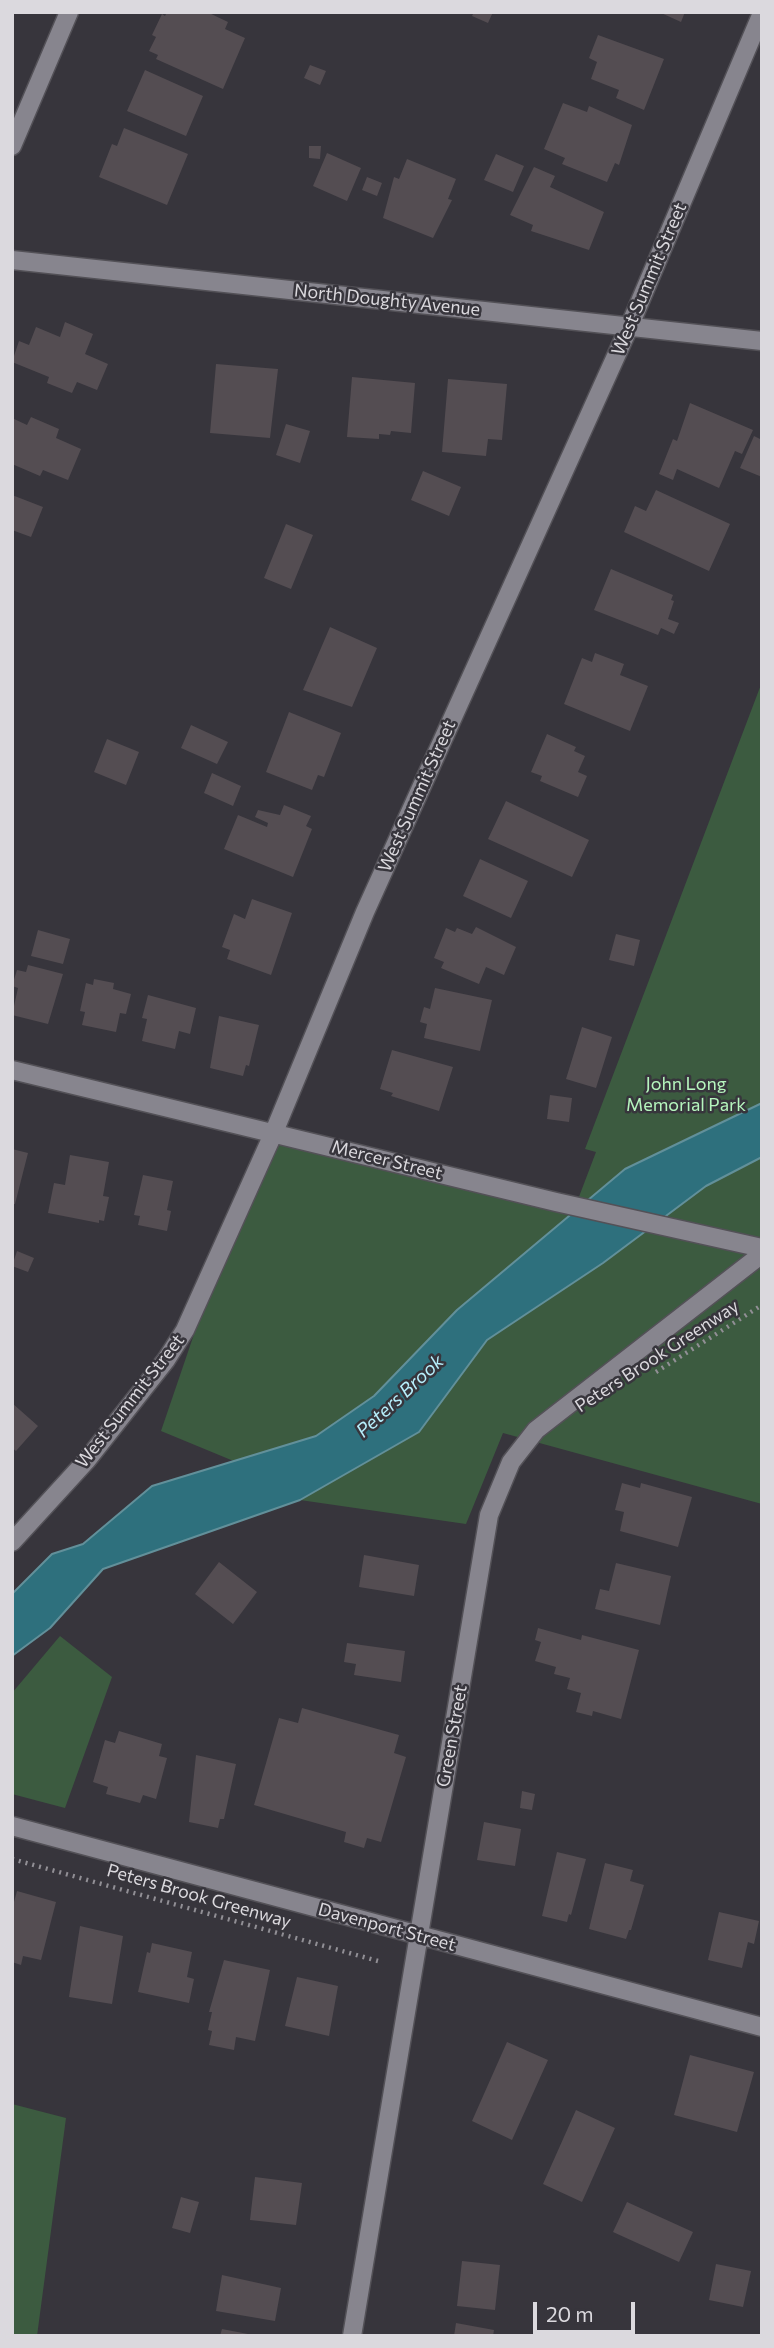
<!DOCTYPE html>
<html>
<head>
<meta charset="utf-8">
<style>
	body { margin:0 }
	#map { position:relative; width:774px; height:2348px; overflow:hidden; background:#37353c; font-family:Commissioner,sans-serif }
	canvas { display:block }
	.frame { position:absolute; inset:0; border:14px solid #dbd9de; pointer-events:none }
	.scale { position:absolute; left:533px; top:2302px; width:102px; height:32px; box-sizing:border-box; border:4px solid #dbd9de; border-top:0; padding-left:9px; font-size:21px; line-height:24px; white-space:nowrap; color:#dbd9de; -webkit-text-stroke:5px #37353c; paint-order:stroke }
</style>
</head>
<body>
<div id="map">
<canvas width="774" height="2348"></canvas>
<div class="frame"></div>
<div class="scale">20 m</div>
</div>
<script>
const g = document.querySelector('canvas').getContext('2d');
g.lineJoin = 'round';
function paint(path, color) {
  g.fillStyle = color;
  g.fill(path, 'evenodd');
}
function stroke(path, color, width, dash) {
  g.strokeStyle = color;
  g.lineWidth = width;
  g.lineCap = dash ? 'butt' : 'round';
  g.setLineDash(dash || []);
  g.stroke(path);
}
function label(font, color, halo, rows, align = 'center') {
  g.font = font + ' Commissioner,sans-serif';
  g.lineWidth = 5;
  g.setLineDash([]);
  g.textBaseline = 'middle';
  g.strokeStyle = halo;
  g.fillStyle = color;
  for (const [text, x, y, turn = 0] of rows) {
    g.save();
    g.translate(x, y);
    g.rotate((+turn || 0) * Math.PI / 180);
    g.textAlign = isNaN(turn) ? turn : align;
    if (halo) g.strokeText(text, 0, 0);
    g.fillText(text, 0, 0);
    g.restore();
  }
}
paint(new Path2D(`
	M762,682V1504L503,1433L466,1524L300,1500L236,1462L161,1431L263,1132L577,1202L596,1152L585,1149Z
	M60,1636L112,1677L65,1808L12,1794V1693Z
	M12,2104L66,2118L37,2336H12Z`), '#3c5b40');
const water = new Path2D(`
	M762,1103V1157L706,1186L603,1263L487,1340L419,1432L300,1500L103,1569L50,1628L12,1656V1594L52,1554L83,1544L152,1486L316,1436L374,1396L457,1310L625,1169Z`);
paint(water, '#2e707d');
stroke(water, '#62909a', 2);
paint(new Path2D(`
	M167,12H207L228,22L225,29L245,38L223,89L156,59L158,55L149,51L156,37L152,35L162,14L165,16Z
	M474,12H493L488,23L472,16Z
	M659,12H685L681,22Z
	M598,35L664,59L644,110L616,98L619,90L591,79L597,62L589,58Z
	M310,65L326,71L320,85L304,78Z
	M145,70L203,96L186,136L127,111Z
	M563,103L587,112L589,106L632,125L619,165L615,163L607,182L562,164L565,158L544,149Z
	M124,128L188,154L167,205L99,177L112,144L117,146Z
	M309,146H321L320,159L309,158Z
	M327,153L361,168L347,201L313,186Z
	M496,154L524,166L513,192L484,180Z
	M407,159L456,179L448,199L452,200L433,238L383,218L394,177L399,179Z
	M534,167L555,176L550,187L604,212L589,250L531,231L533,225L510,215Z
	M367,177L382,183L377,196L362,190Z
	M65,322L93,334L85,354L108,364L97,390L77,382L72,393L47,383L49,377L12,362L19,341L29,345L36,327L60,337Z
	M216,364L278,369L270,438L210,433Z
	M352,377L415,383L411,433L391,431L390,435L379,434V439L347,437Z
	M448,379L507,384L502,440L488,439L486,456L442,452Z
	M690,403L753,430L742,454L735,451L719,488L677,469L673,480L659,474L673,439L677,441Z
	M31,417L59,429L56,438L81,449L68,480L43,470L40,476L12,464V418L27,425Z
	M286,424L310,431L300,463L276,455Z
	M754,436L762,440V477L740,468Z
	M423,471L461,487L449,516L411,500Z
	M656,490L730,524L709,571L624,532L635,506L646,511Z
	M12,495L43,507L31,537L12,530Z
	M286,524L313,535L291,589L264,578Z
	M611,569L673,595L671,600L674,601L668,619L679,623L674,634L661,628L658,635L594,610Z
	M330,627L377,648L352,707L303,690Z
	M595,653L624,664L620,675L648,686L630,731L564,704L582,658L592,662Z
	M289,712L341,733L324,777L318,775L312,790L266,772Z
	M191,725L228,742L217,764L181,748Z
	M547,734L576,747L574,751L585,756L578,772L587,776L578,797L540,781L542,776L531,772Z
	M107,739L139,752L126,785L94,772Z
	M212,773L241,786L233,806L204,793Z
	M506,801L589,840L572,877L488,839Z
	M284,805L311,816L306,826L312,829L293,877L224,849L238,815L267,827L268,823L255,817L258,810L280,815Z
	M480,859L528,881L511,918L463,896Z
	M252,899L292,913L271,975L227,959L230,950L222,947L234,914L245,919Z
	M476,927L516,947L504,975L486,967L479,984L441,968L444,962L434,958L446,928L455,932L457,928L472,934Z
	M38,930L70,939L63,964L31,956Z
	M616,934L640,940L634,966L609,960Z
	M28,965L63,974L48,1024L12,1015L18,988L12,986L17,970L26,972Z
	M94,979L114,983L113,989L131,994L126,1014L120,1013L116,1032L82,1025L85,1012L80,1011L86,983L93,985Z
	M435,988L492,1000L480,1051L424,1038L427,1024L420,1022L424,1007L430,1009Z
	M148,995L196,1008L190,1034L179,1031L175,1049L142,1041L147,1019L142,1018Z
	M219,1016L259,1025L249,1066L246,1065L243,1076L210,1068Z
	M582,1027L612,1037L596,1088L566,1079Z
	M392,1050L453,1067L439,1111L391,1096L393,1093L380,1089Z
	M550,1095L572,1098L569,1122L547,1119Z
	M12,1149L28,1153L15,1204H12Z
	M70,1155L109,1162L103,1196L109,1197L104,1221L99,1220V1223L48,1213L54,1183L65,1185Z
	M143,1175L173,1181L167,1210L171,1211L167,1231L138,1225L140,1216L134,1215Z
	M17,1251L34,1258L28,1272L12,1266Z
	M12,1403L38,1426L16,1451L12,1448Z
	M622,1483L640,1488L641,1483L692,1497L678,1547L620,1531L624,1512L615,1510Z
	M364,1555L419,1565L414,1596L359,1587Z
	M219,1562L257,1592L233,1624L195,1594Z
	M616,1563L671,1576L660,1625L595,1609L600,1589L609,1591Z
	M538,1628L581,1640L582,1635L639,1650L621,1719L593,1711L592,1716L576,1712L581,1693L567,1689L570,1678L554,1674L556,1667L535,1661L541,1642L535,1640Z
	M347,1643L405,1651L401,1682L354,1675L356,1664L344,1662Z
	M302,1708L399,1735L394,1753L406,1757L381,1842L367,1838L364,1848L344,1842L346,1832L254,1805L279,1718L298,1723Z
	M119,1731L162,1744L159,1756L167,1758L156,1799L143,1795L140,1803L106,1794L108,1787L93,1782L105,1740L115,1743Z
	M196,1755L236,1764L224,1819H220L218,1828L189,1822Z
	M522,1791L535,1794L532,1810L520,1808Z
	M484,1822L521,1829L515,1866L477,1860Z
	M557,1852L586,1859L571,1915L569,1914L567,1922L542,1916Z
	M605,1863L633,1870L630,1881L644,1885L631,1930H629L626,1939L589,1929Z
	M17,1891L56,1902L41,1960L23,1956L21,1965L12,1962V1909Z
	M719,1912L759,1921L754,1944L748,1942L742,1968L708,1960Z
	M80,1926L123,1936L112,2004L69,1997Z
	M152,1943L192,1952L187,1977L194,1979L189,2003L138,1992L147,1952L150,1953Z
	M224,1960L270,1970L255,2041L236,2037L234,2050L209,2045L212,2031L208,2030L212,2012H209Z
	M297,1977L338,1986L329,2036L285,2026Z
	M507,2042L548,2060L512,2140L472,2121Z
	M690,2055L754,2072L737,2132L674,2115Z
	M576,2110L615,2128L582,2202L543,2184Z
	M255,2177L302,2183L296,2225L250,2220Z
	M181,2197L199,2202L190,2233L172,2228Z
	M627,2202L693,2232L679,2262L613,2232Z
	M462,2261L500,2265L495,2310L457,2306Z
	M716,2264L751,2271L743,2307L709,2300Z
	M222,2275L281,2288L275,2321L216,2311Z
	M456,2323L494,2330L493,2336H454Z
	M222,2329L248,2334V2336H220Z`), '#544d52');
const minor = new Path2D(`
	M12,146L69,12
	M12,260L762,341
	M12,1070L556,1202L762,1248
	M12,1542L87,1460L166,1360L185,1330L274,1132L365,912L630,325L762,13
	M12,1826L762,2027
	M352,2336L489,1515L511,1462L536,1430L762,1254`);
stroke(minor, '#535157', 21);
stroke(new Path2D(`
	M656,1372L762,1305
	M12,1859L378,1961`), '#918f95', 4.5, [2, 5]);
stroke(minor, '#87858e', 18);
label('18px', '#dbd9de', '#37353c', [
	["West Summit Street",649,279,-67],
	["North Doughty Avenue",387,300,6],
	["West Summit Street",417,796,-66],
	["Mercer Street",387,1160,14],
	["Peters Brook Greenway",657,1356,-33],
	["West Summit Street",130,1401,-52],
	["Green Street",452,1736,-80],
	["Peters Brook Greenway",199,1896,16],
	["Davenport Street",387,1927,15]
]);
label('18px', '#b6f6be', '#37353c', [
	["John Long",686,1084],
	["Memorial Park",686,1105]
]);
label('italic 19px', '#b6eefb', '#37353c', [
	["Peters Brook",400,1396,-43]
]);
</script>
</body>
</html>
